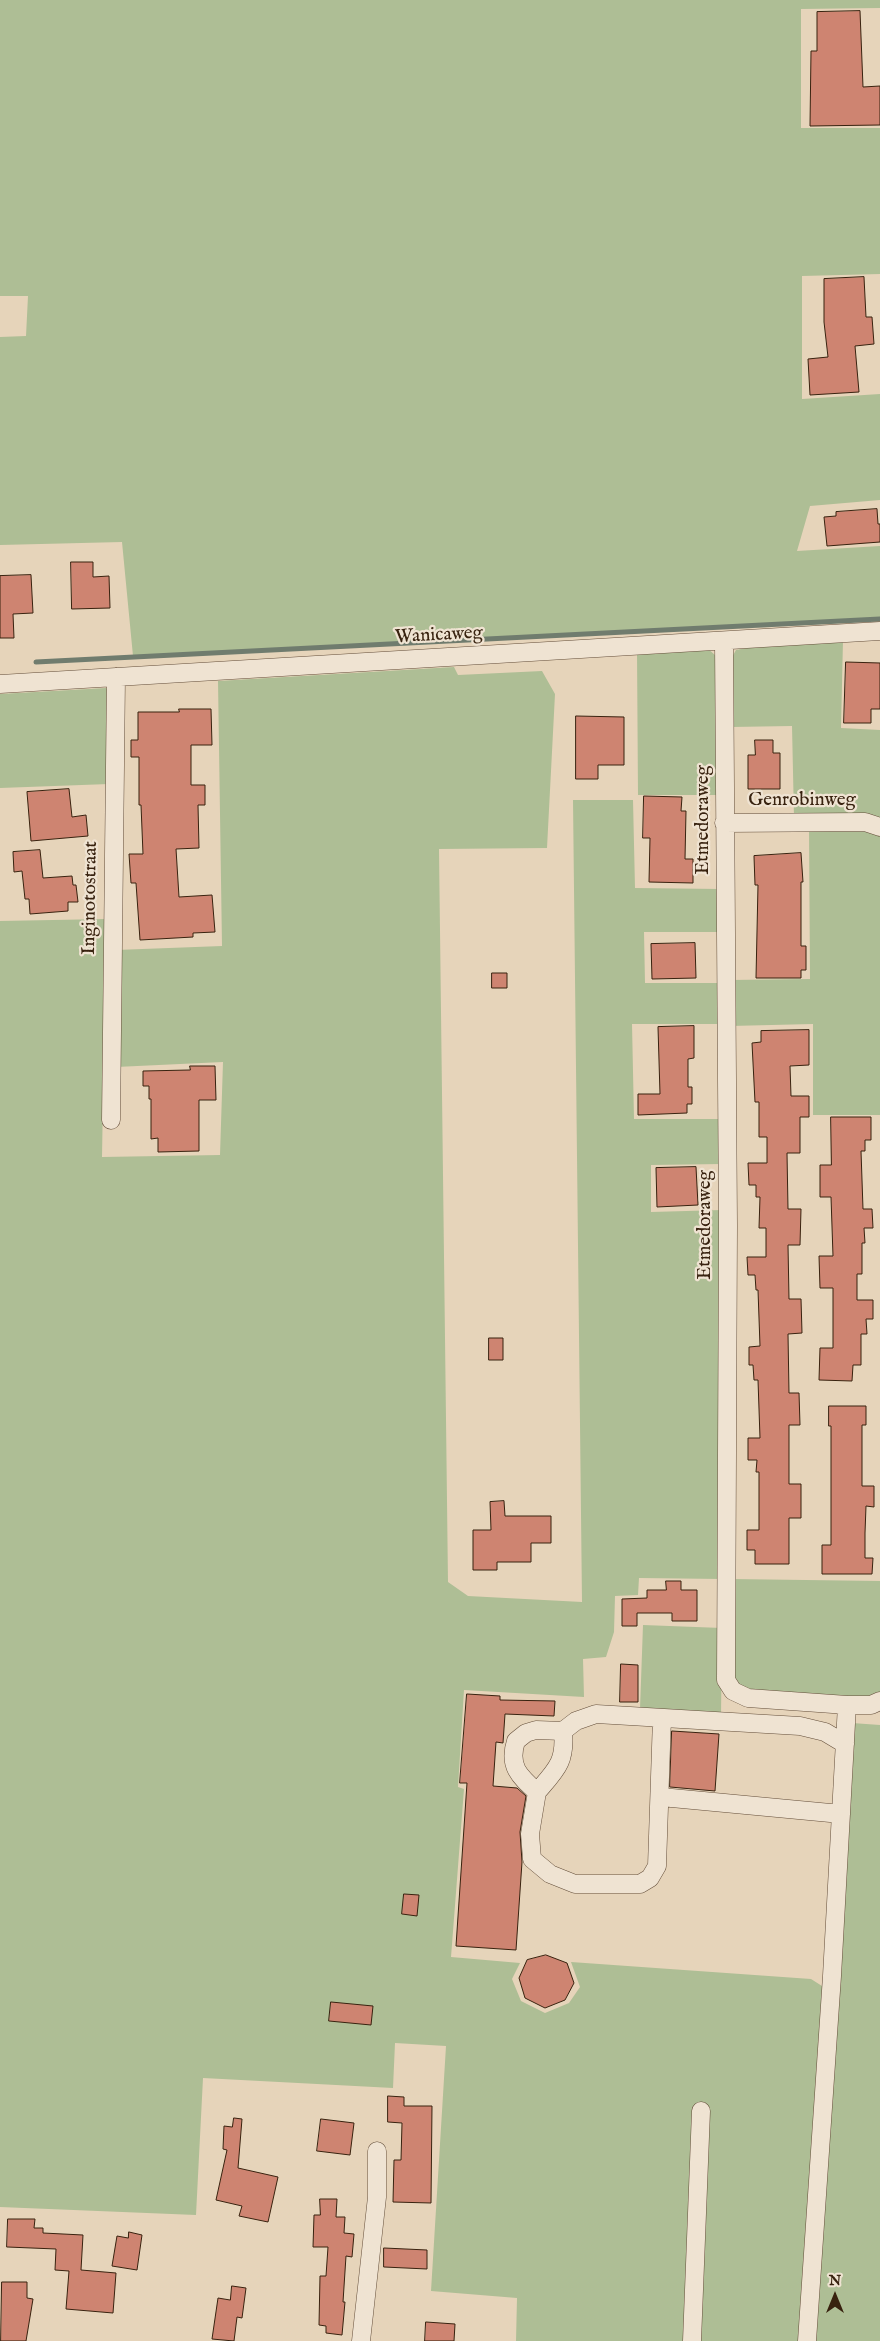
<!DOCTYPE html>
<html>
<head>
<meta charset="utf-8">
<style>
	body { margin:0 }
	#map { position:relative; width:880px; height:2341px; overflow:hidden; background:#e6d4ba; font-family:"IM FELL English",serif }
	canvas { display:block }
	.north { position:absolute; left:810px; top:2271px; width:50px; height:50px; -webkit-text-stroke:4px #efe3d2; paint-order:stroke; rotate:0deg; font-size:14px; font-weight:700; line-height:20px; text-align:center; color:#38220f }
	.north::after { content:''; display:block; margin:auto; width:18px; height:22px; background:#38220f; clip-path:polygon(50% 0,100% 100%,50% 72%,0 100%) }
</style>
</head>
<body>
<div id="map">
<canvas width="880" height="2341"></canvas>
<div class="north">N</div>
</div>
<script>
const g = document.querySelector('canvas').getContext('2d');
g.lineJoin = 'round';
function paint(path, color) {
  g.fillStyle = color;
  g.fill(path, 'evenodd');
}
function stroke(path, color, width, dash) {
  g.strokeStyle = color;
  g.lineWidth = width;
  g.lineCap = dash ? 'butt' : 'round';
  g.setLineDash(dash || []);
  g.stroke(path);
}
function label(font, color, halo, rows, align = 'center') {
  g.font = font + ' "IM FELL English",serif';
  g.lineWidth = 4.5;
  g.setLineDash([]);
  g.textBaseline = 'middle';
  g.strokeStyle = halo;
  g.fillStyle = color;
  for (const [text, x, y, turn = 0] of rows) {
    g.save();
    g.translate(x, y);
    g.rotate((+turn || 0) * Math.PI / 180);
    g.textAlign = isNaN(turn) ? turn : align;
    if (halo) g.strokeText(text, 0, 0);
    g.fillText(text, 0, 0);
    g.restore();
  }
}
paint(new Path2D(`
	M0,0H880V8L801,9V128H880V274L802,276V399L880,394V500L810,506L797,551L880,546V619L133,656L122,542L0,545V337L26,336L28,296H0Z
	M843,640L841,728L880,730V823L794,818L792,726L731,727V659L736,650L746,648Z
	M707,648L715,655L717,662L718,795H638L637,652Z
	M454,667L458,675L542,671L555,694L547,848L439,849L448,1582L468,1596L582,1602L573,800H633L635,888L720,889L721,932H644L645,983H719L720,1024H632L634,1119H722V1164L651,1165V1212L722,1210L721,1579L639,1578L638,1595L615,1596L614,1632L606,1657L583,1659L584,1697L464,1690L458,1787L464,1789L451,1957L520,1963L512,1979L521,2001L545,2013L569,2003L580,1987L571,1962L811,1979L822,1986L825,1995L803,2341H516L517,2298L431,2291L446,2046L395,2043L393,2088L203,2078L196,2215L0,2207V921L106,919L102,1157L220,1155L223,1062L116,1067V950L222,946L218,681Z
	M106,688L111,693L109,784L0,788V694Z
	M866,827L880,834V1115H813V1024L730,1026V980L810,979L809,828Z
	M731,1579L880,1581V1697L872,1700L744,1691L735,1687Z
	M643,1625L722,1628L721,1716L640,1709Z
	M852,1723L880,1725V2341H815Z`), '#aebe95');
stroke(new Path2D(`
	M36,662L880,619`), '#707c6e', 5);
const building = new Path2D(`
	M860,11L863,87L880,86V125L810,126L811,51H817V12Z
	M864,277L866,317H872L874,344L855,346L859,392L810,395L808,359L828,357L824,322V279Z
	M877,509L878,524H880V542L827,546L824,517L836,516V512Z
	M71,562H93V577L109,576L110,608L72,609Z
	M31,575L33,613L13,614L14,638H0V576Z
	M846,662L880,663V709H871V723H844Z
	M179,709H211L212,745H191V785H205V805H198L199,848L176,849L179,897L212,895L215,932L193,933V937L140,940L136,883H131L129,854H143L141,805H139V757H131V740H138V712H179Z
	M576,716L624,717V765H598V779H576Z
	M755,740H773V753H780V789H748V755H755Z
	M69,789L72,817L86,815L88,836L31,841L27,792Z
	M644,796L682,797L681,811H686L685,859H693V883L649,882L650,838H643Z
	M40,850L43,878L72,876L73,885H76L78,902H68V911L30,914L29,899H25L22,871L14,872L13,852Z
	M801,853L803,882H801V946H806V970H801V978H756L758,885H755L754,856Z
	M695,943L696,978L652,979L651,944Z
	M492,973H507V988H492Z
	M694,1026V1058L688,1059V1087H692V1104H687V1113L638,1115V1094H660L658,1027Z
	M809,1030V1065L790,1066L791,1096H809V1117H800V1153H787L788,1209H801L800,1245H788L789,1299H801L802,1333L788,1334L789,1393H799L800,1425H789V1484H801V1518H789V1564H755V1550H747V1530H759V1472H756L757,1460H748V1438H760L758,1380H754L753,1365H749V1347L760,1346L758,1290H756L755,1275H748L747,1257H766V1228H759L760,1197H756V1185H749L748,1163H767V1137H759V1102H755L752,1043L761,1042V1031Z
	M190,1066H215L216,1100H199V1151L158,1152V1138L151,1139V1099H149V1086H143V1071L190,1070Z
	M831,1117H871V1140H865V1151H861L863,1209H872L873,1228H864L865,1243H862V1274H857V1300H873V1319H866L867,1334H861V1365H853L852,1381L819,1380L820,1348H833V1288H820L819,1256H833L831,1197H820V1165H831Z
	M696,1167L698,1205L657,1207L656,1168Z
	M489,1338H503V1360H489Z
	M829,1406H866V1425H862V1486H874V1507L866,1506L865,1533V1558H873L872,1574H822V1545H831V1426H829Z
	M504,1501L505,1516H551V1543H531V1562H497V1570H473V1530H491L490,1502Z
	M666,1581H681V1590H697V1621H672V1613H637V1626H622V1599L647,1598V1590H666Z
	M621,1664L638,1665V1702H620Z
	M467,1694L500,1696V1700L555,1701L554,1716L505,1714L503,1743L496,1742L493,1786L517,1788L526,1796L520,1832L522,1862L516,1950L456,1946L467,1783H460Z
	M672,1731L719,1734L715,1791L670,1787Z
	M404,1894L419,1895L417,1916L402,1914Z
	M546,1955L567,1963L574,1983L565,2000L545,2008L525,1998L519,1978L527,1960Z
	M331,2002L373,2006L371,2025L329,2021Z
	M388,2096L404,2097V2106H432L431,2203L393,2202L394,2160H401L402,2123L388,2122Z
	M234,2118L242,2119L238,2168L278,2177L268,2222L239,2216L242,2206L216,2200L227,2150L223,2149L224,2126L232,2127Z
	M321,2119L354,2123L350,2155L317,2151Z
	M320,2199H337L336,2217H345L344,2233L354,2234L352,2257L346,2256L343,2302H345L342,2335L326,2333V2326L319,2325L320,2276H326L328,2247H313L314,2215H320Z
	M8,2219H35L34,2228H43V2233L83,2235L81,2270L116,2273L113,2313L66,2309L69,2271L55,2270L56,2249L7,2247Z
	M129,2232L142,2235L137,2270L112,2266L117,2236L128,2238Z
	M384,2248L427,2250V2269L384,2267Z
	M2,2282H27V2298L33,2299L26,2341H1Z
	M232,2286L246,2288L242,2318L237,2317L234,2341L212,2339L218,2298L230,2300Z
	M426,2322L455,2324L454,2341H425Z`);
paint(building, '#ce8471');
stroke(building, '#38220f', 1);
const minor = new Path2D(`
	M724,641L728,1226L726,1680L733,1691L748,1698L847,1705H871L880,1701
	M0,684L880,631
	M724,823L865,822L880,827
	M111,1120L116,677
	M563,1731C566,1762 556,1770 537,1792C519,1776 508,1766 516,1741L526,1733L536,1730L563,1731L576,1721L596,1714L800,1726L825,1732L845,1744
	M537,1792L530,1834L532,1859L550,1874L575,1884H640L650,1878L657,1866L662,1718
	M661,1797L841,1814
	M361,2341L377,2197V2151
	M692,2341L701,2111
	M807,2341L832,1976L847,1705`);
stroke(minor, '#644e3a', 19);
stroke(minor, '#efe3d2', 18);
label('19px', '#38220f', '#efe3d2', [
	["Wanicaweg",439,636,-3],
	["Genrobinweg",802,801],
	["Etmedoraweg",704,820,-90],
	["Inginotostraat",91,898,-89],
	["Etmedoraweg",706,1225,-90]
]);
</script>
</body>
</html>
